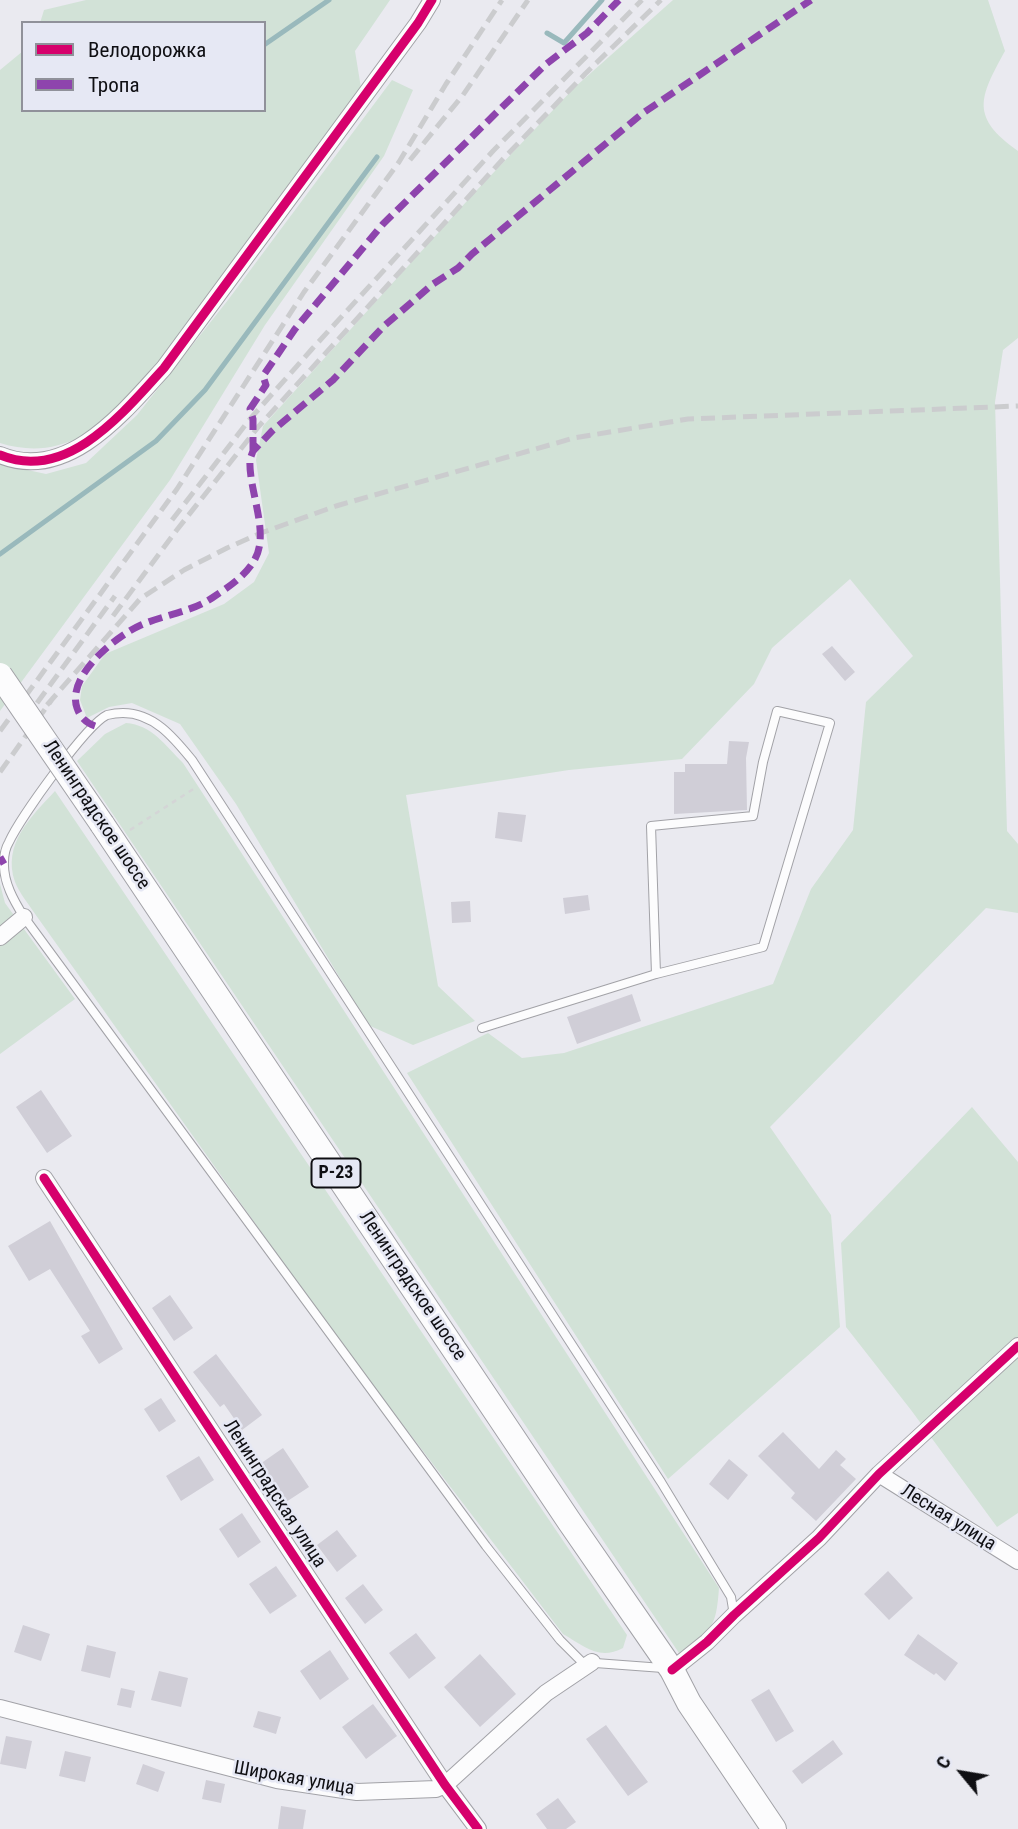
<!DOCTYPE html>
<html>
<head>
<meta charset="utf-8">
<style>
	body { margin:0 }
	#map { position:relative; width:1018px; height:1829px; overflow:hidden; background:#eaeaf0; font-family:"Roboto Condensed",sans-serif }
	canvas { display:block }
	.legend { position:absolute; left:21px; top:21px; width:245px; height:91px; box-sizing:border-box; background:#e6e8f4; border:2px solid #90919a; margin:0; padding:9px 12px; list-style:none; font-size:21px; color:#0f0f13 }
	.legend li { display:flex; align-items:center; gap:14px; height:35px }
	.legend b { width:35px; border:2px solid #90919a }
	.north { position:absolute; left:927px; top:1738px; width:70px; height:70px; -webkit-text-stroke:5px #e6e8f4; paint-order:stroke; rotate:300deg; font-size:19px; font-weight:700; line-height:28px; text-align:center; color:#0f0f13 }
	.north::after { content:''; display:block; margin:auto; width:24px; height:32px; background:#0f0f13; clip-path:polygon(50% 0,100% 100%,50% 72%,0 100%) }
</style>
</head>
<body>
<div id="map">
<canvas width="1018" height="1829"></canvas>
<ul class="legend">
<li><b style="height:9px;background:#d6006c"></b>Велодорожка</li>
<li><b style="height:9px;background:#8e44ad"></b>Тропа</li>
</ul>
<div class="north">С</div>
</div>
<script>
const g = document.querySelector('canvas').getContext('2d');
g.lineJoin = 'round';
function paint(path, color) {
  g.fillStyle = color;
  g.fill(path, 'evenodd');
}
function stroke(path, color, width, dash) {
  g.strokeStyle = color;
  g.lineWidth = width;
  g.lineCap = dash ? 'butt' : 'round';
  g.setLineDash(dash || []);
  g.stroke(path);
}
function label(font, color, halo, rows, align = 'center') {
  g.font = font + ' "Roboto Condensed",sans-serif';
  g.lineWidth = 5;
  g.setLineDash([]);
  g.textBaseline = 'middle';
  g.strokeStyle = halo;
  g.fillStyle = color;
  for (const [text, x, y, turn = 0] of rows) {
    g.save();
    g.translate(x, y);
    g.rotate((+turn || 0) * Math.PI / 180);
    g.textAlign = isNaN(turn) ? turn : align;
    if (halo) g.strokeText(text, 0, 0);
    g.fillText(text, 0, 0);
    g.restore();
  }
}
paint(new Path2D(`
	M86,0H390L355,51L361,88C315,151 269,214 223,278C189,324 133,410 82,436C55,450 29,452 0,443V70L23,51V110H264V23H40L44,10Z
	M673,0H988L1005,51C979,98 970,117 1018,151V338L1003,350L995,402L1007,831L1018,844V913L986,908L770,1127L831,1215L840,1327L668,1479L407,1073L488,1033L522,1058L564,1053L773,984L811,889L853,830L866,702L913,656L850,579L772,648L754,684L682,759L569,770L406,795L438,986L475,1021L413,1045L368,1025L236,804L180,724L132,703L109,707L87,718L80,700L82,686L105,654L224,604L254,582L269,553L256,460L263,426L476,191L575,87Z
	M392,80L413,90L384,156L265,325L170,480L0,711V464L46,474L86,463L137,415L228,300Z
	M126,723C152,725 165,745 183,763L719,1588C716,1629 712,1630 679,1653L77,761L105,734Z
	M55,791L627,1635L623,1648C599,1661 584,1646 563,1634L338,1340L33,911C27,902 19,892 15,882C2,844 31,817 55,791Z
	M0,884L5,903L75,999L0,1054Z
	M972,1107L1018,1162V1513L997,1527L911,1410L846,1327L841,1243Z`), '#d2e2d7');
stroke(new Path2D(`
	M547,33L564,43L602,0
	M264,45L329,0
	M0,554L156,441L205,390L377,157`), '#99b9bc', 5);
paint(new Path2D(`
	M832,646L855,672L845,681L822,654Z
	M729,741L749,742L746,758L747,810L674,814V772H685V764H727Z
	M498,812L526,815L522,842L495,838Z
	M588,895L590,910L565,914L563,898Z
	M470,901L471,922L452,923L451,902Z
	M632,994L641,1021L577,1044L567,1017Z
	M41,1090L72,1136L47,1153L16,1107Z
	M50,1221L123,1349L99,1364L81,1336L90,1331L50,1269L29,1281L8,1246Z
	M170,1295L193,1328L174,1341L152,1308Z
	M216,1354L262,1415L242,1430L224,1404L220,1407L193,1372Z
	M161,1398L176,1421L159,1432L144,1409Z
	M783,1432L819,1469L836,1450L846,1459L840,1465L856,1479L816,1521L791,1498L795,1493L758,1456Z
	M283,1448L309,1487L286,1502L260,1464Z
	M199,1456L214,1480L181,1501L166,1476Z
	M729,1459L748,1475L728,1500L709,1484Z
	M242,1513L261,1542L238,1558L219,1529Z
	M337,1530L357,1556L337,1572L317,1545Z
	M276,1566L297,1596L270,1614L249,1584Z
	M888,1571L913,1598L889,1620L864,1594Z
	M363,1584L383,1610L365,1624L345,1598Z
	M23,1625L50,1634L41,1661L14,1652Z
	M416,1633L436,1658L409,1679L389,1653Z
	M918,1634L958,1663L945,1681L936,1673L934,1675L904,1655Z
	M87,1645L116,1652L110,1678L81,1671Z
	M330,1650L349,1679L320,1700L300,1671Z
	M480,1654L516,1694L480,1727L444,1687Z
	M159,1671L188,1678L181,1707L151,1700Z
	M121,1688L135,1691L131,1708L117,1705Z
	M769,1689L794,1731L776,1742L751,1700Z
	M373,1704L397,1736L366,1759L342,1727Z
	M258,1711L281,1717L276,1734L253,1727Z
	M606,1725L648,1782L628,1796L586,1739Z
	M6,1736L32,1741L26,1769L0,1764Z
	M833,1740L843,1754L802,1784L792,1771Z
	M65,1751L91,1757L85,1782L59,1776Z
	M143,1764L165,1772L158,1792L136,1784Z
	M206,1780L225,1784L221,1803L202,1799Z
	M558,1798L576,1822L566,1829H547L536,1814Z
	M281,1806L306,1810L303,1829H278Z`), '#d0ced7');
const service = new Path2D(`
	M482,1028L656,974L763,947L830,723L777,711L763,762L753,816L651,826L656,974
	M663,1668L582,1662L560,1640L486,1546L24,917C14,901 3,882 4,862C4,856 6,847 9,842C20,818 86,725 107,715C111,714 119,713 123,713C154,713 174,738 192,760L661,1482L731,1597L734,1615`);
const minor = new Path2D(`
	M0,455C67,483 124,412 164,368L418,23L432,0
	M0,937L24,917
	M44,1178L445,1785L478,1829
	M879,1474L1018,1561
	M672,1670L707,1642L734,1615L819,1538L879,1474L1018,1346
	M0,1708L277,1780L357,1792L436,1789L445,1785L546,1693L592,1662`);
const trunk = new Path2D(`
	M102,824L569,1521L672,1670L689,1703L774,1829`);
stroke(service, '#a2a2a7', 10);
stroke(minor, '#a2a2a7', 18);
stroke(trunk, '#a2a2a7', 26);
stroke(new Path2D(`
	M130,830L195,788`), '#d4d5d6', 2.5, [5, 5]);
stroke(service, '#fcfcfd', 8);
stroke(minor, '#fcfcfd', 16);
stroke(trunk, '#fcfcfd', 24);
stroke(new Path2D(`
	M410,160L463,95L528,0
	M172,520L250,419L312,349L493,151L642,0
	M113,616L176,531L259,426L503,159L585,74L661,0
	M37,703L115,596
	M47,705L140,599L184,570L227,548L261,533L336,506L574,438L688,419L1018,406
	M0,731L177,489L304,292L399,162L446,84L502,0
	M0,772L53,698`), '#cbccce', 5, [14, 7]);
const trunkBridge = new Path2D(`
	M0,675L102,824`);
stroke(trunkBridge, '#a2a2a7', 26, []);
stroke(trunkBridge, '#fcfcfd', 24);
stroke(new Path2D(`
	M253,451V419L250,409L266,385L263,376L295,329L383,224L545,65L587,33L619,0
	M95,726C86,723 80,717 77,708C66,676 116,636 141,625C164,615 191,612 212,598C227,588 246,576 255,559C270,532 248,489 250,459L253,451L272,431L333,380L384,326L433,284L458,268L472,254L643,113L811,0
	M0,857L4,864`), '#8e44ad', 7, [14, 7]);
stroke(new Path2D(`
	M0,455C67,483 124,412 164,368L418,23L432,0
	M44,1178L445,1785L478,1829
	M672,1670L707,1642L734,1615L819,1538L879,1474L1018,1346`), '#d6006c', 9);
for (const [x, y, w] of [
	[336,1173,49]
]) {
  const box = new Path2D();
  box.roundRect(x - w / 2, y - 14.5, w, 29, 5);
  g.fillStyle = '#e6e8f4';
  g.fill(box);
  stroke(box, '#0f0f13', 2);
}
label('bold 18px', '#0f0f13', null, [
	["Р-23",336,1173]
]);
label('19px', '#0f0f13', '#e6e8f4', [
	["Ленинградское шоссе",96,815,56],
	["Ленинградское шоссе",412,1286,56],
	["Ленинградская улица",274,1494,57],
	["Лесная улица",948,1518,32],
	["Широкая улица",294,1779,10]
]);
</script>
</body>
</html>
